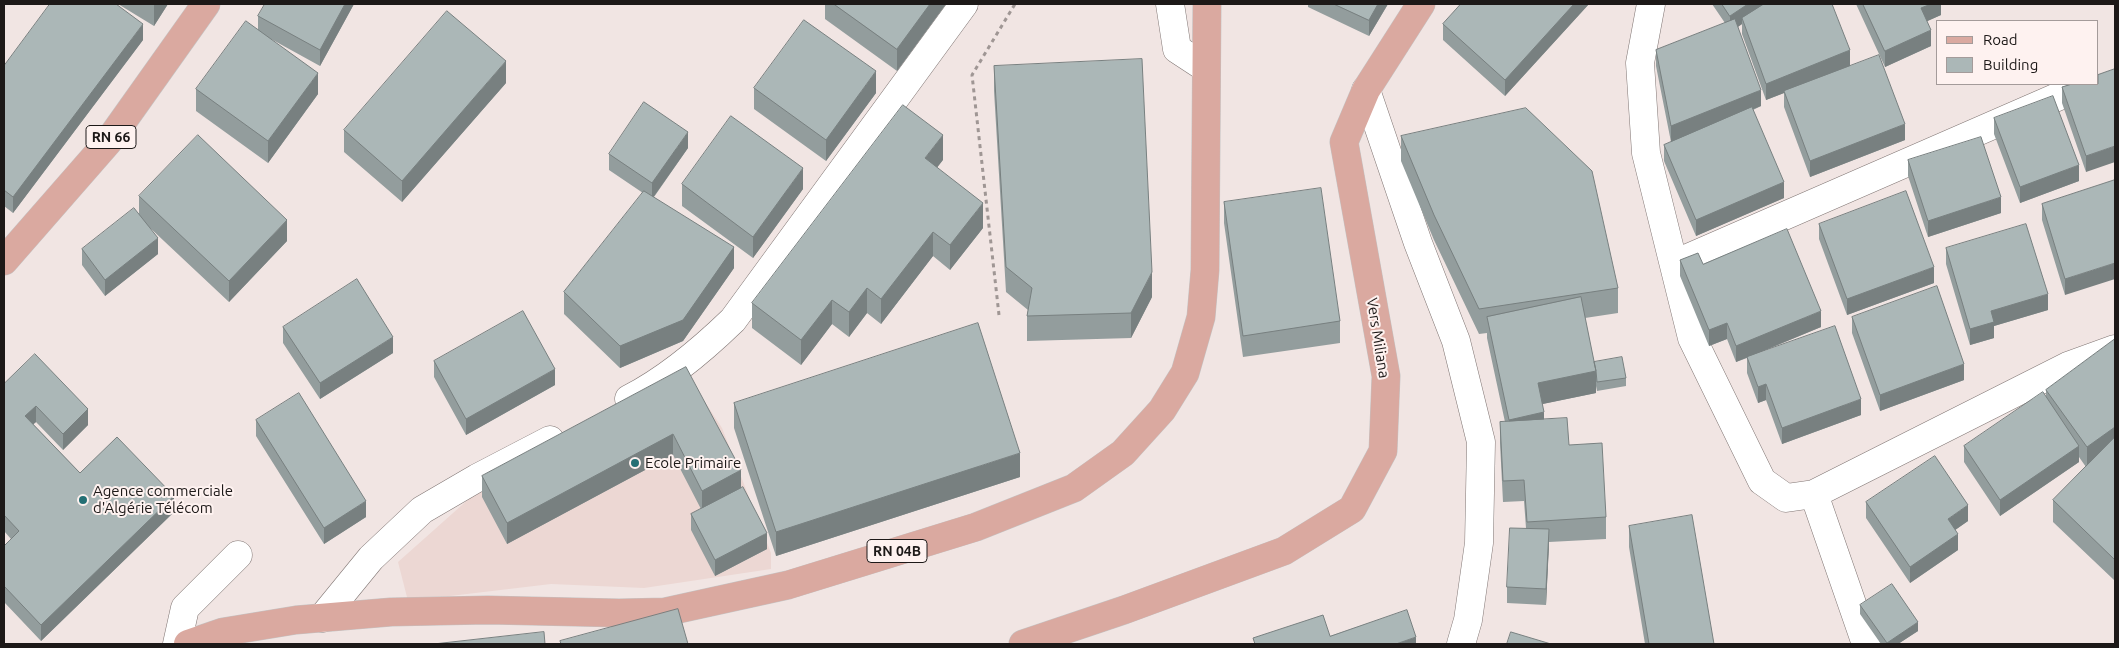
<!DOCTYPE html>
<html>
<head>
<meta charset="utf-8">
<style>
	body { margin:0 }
	#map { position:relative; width:2119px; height:648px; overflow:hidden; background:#f1e5e3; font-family:Ubuntu,sans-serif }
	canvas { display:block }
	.frame { position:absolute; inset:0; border:5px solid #1d1918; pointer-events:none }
	.legend { position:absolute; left:1936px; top:20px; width:162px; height:65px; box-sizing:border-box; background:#fef2f0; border:1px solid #a49b9a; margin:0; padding:6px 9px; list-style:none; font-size:15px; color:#1d1918 }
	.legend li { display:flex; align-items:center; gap:10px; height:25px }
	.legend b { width:25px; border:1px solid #a49b9a }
</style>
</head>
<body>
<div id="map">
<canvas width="2119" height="648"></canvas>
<div class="frame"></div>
<ul class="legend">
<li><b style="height:6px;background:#daa9a0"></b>Road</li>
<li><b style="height:14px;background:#abb7b7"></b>Building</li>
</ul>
</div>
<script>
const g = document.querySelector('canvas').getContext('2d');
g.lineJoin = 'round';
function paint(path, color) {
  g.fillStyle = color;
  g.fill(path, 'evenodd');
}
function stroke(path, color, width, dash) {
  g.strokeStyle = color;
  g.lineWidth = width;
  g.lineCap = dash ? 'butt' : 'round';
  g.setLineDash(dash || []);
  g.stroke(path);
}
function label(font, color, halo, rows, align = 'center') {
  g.font = font + ' Ubuntu,sans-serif';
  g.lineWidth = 4;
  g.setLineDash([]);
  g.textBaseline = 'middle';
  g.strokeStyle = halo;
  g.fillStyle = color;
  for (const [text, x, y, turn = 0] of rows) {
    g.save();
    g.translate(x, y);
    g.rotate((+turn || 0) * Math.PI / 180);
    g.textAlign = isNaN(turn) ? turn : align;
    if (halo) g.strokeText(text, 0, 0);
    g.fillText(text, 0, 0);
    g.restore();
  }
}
paint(new Path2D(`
	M690,379L722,428L771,553V569L644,588L551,584L408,601L398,562L471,497Z`), '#ecd7d3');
const minor = new Path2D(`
	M1170,4L1177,49L1206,68
	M1651,4L1640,63L1646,153L1692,338L1762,481L1786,498L1814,494L2068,366L2115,349
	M1366,90L1418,243L1456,341L1481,442L1479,543L1468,620L1461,644
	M1674,264L2087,84
	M629,399C668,379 702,350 733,320L964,4
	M1814,494L1866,644
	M322,618L371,558L422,510L477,478L550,440
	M177,644L185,608L238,555`);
const major = new Path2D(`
	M4,261L108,142L206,4
	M188,644L223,632L296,620L391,612L488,610L619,613L665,612L788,585L976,527L1074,488L1123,453L1162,410L1185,373L1201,317L1205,270L1207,4
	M1023,644L1124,610L1284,551L1352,509L1383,451L1386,376L1344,142L1366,90L1421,4`);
stroke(minor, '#807674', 29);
stroke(major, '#c4c3c3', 29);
stroke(new Path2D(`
	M999,315L972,75L1015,4`), '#9f9694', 3, [4, 4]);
stroke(minor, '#fff', 28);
stroke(major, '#daa9a0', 28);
paint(new Path2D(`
	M118,4H168L154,26Z
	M354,4L320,66L271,39L318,94L268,163L196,111V89L258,30V16Z
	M825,4H946L897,71L825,19Z
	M1308,4H1388L1369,36L1308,7Z
	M1461,4H1589L1505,96L1443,40V24Z
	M1712,4H1832L1850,66L1905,140L1810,177L1784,107V93L1766,100L1742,34V24L1738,27L1761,106L1753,110L1784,198L1696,236L1664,161V145L1671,142L1656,66V50L1725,23Z
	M1856,4H1941V15L1927,21L1931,46L1885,67Z
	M143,40L13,213L4,206V66Z
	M994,66L1152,297L1131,338L1027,341V316L1028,310L1006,292L994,91Z
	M2115,69L2086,172L2062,103V87Z
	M506,83L402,202L344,152V130Z
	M754,88L876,93L826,161L754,109Z
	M1994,118L2079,181L2020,203L1994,134Z
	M1401,136L1618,288V313L1585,318L1594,362L1626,378V386L1597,391L1596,386V393L1542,404L1544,420L1569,445L1606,517V539L1549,542L1546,605L1507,603V587L1526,528L1524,501L1503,502L1500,443V422H1505L1487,338V333L1479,334L1434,240L1401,161Z
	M688,148L654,197L734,268L683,341L620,368L564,314V292L643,193L609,170V154Z
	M943,160L937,167L983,228L950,270L933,256L881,324L867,313L849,337L832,324L801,365L752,328V303Z
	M1908,160L2001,213L1928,237L1908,176Z
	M2115,180L2065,295L2042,220V204Z
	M682,184L803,189L753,258L682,206Z
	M139,196L287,241L229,302L148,226L158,254L105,296L82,265V249L139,215Z
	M1224,202L1340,321V343L1243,357L1224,223Z
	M1819,224L1934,283L1847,315L1819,239Z
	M1946,248L2048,310L1994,326V338L1970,345L1946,264Z
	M1680,260L1703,264L1821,327L1754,355L1861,415L1782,444L1766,400L1758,403L1747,373V358L1736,362L1727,339L1709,346L1680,276Z
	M1852,317L1964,380L1880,411L1852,333Z
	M283,327L393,353L320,399L283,343Z
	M2115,339V579L2114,580L2053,522V500L2086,467L2079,457V462L2000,516L1964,462V446L2046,397V390Z
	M434,361L555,385L466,435L434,377Z
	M686,367L741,488L767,549L715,576L691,530V514L701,509L673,455L507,544L482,497V476Z
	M4,384L88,425L63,450L36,422L33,424L80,473L174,512L41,641L4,602V546L11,539L4,531Z
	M734,403L1020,477L776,556L734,428Z
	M256,420L366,517L324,544L256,436Z
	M1866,502L1968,521L1955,530L1958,550L1910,583L1866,518Z
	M1629,526L1714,644H1645L1629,547Z
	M1860,605L1918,631L1898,644H1881L1860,614Z`), '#939d9d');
paint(new Path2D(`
	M154,4H168L154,26Z
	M345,4H354L320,66V50Z
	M930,4H946L897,71V49Z
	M1378,4H1388L1369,36V20Z
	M1574,4H1589L1505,96V80Z
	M1748,4H1772L1742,18V24L1730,32V16Z
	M1931,4H1941V15L1921,24V8Z
	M143,24V40L13,213V197Z
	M1931,30V46L1885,67V51Z
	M1850,50V66L1784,91V93L1766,100V84Z
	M506,61V83L402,202V181Z
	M876,71V93L826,161V140Z
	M318,73V94L268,163V141Z
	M1761,90V106L1671,142V126Z
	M1905,124V140L1810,177V161Z
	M688,132V148L652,199V183Z
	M943,135V160L925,183V158Z
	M2115,146V162L2086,172V156Z
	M2079,165V181L2020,203V187Z
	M803,168V189L753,258V237Z
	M1784,182V198L1696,236V220Z
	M2001,197V213L1928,237V221Z
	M983,203V228L950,270V245Z
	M287,220V241L229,302V281Z
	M933,232V256L881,324V299Z
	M158,238V254L105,296V280Z
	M734,247V268L683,341L620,368V346Z
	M2115,263V279L2065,295V279Z
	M1934,267V283L1847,315V299Z
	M1152,272V297L1131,338V313Z
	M867,288V313L849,337V312Z
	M2048,294V310L1994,326V338L1970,345V329L1991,311Z
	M832,300V324L801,365V340Z
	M1821,311V327L1736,362V346Z
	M1727,323V339L1709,346V330Z
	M393,337V353L320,399V383Z
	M1964,364V380L1880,411V395Z
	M555,369V385L466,435V419Z
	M1596,371V393L1538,405V383Z
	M1766,384V400L1758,403V387Z
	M1861,399V415L1782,444V428Z
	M36,406V422L25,432V416Z
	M88,409V425L63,450V434Z
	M1544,412V434L1509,442V420Z
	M2115,427V448L2087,468V447Z
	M673,434V455L507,544V523Z
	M2079,446V462L2000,516V500Z
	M1020,453V477L776,556V532Z
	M741,470V491L702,512V491Z
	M174,496V512L41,641V625Z
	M366,501V517L324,544V528Z
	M1968,505V521L1948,535V519Z
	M1549,529V545L1546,605V589Z
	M767,533V549L715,576V560Z
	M1958,534V550L1910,583V567Z
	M2115,558V579L2114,580V559Z
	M1918,622V631L1898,644H1887V643Z
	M1416,637V644H1396Z`), '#788080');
const building = new Path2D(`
	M50,4H116L143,24L13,197L4,190V66Z
	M265,4H345L320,50L258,16Z
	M834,4H930L897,49Z
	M1334,4H1378L1369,20Z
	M1461,4H1574L1505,80L1443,24Z
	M1722,4H1748L1730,16Z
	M1764,4H1832L1850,50L1766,84L1742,18Z
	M1863,4H1931L1921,8L1931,30L1885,51Z
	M447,11L506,61L402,181L344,130Z
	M1735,19L1761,90L1671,126L1656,50Z
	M804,20L876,71L826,140L754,88Z
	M246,21L318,73L268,141L196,89Z
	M1879,55L1905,124L1810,161L1784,91Z
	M1142,59L1152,272L1131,313L1027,316L1032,288L1006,267L994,66Z
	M2115,69V146L2086,156L2062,87L2072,84H2098V75Z
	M2053,96L2079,165L2020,187L1994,118Z
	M644,102L688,132L652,183L609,154Z
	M903,105L943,135L925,158L983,203L950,245L933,232L881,299L867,288L849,312L832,300L801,340L752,303Z
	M1752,107L1784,182L1696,220L1664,145Z
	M1526,108L1592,171L1618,288L1479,309L1434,215L1401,136Z
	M731,116L803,168L753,237L682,184Z
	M198,135L287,220L229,281L139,196Z
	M1981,137L2001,197L1928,221L1908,160Z
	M2115,180V263L2065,279L2042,204Z
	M1321,188L1340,321L1243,336L1224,202Z
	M644,191L734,247L683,320L620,346L564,292Z
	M1906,191L1934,267L1847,299L1819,224Z
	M134,208L158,238L105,280L82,249Z
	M2026,224L2048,294L1991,311L1994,322L1970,329L1946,248Z
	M1787,229L1821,311L1736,346L1727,323L1709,330L1680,260L1698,253L1703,264Z
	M357,279L393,337L320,383L283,327Z
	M1937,286L1964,364L1880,395L1852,317Z
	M1581,297L1596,371L1538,383L1544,412L1509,420L1487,317Z
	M523,311L555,369L466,419L434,361Z
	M978,323L1020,453L776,532L734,403Z
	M1835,326L1861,399L1782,428L1766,384L1758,387L1747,357Z
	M2115,339V427L2087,447L2046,390Z
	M35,354L88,409L63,434L36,406L25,416L80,473L117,437L174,496L41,625L4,586V546L19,531L4,515V384Z
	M1622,357L1626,378L1597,382L1596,371L1594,362Z
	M686,367L741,470L702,491L673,434L507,523L482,476Z
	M2043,392L2079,446L2000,500L1964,446Z
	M299,393L366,501L324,528L256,420Z
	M1567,418L1569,445L1602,443L1606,517L1527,522L1524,480L1503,481L1500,422Z
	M2115,437V558L2114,559L2053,500Z
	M1935,456L1968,505L1948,519L1958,534L1910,567L1866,502Z
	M743,487L767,533L715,560L691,514Z
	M1692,515L1714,644H1649L1629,526Z
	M1510,528L1549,529L1546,589L1507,587Z
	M1892,584L1918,622L1887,643L1860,605Z
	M678,609L688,644H561L560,641Z
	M1407,610L1416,637L1396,644H1255L1253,638L1323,615L1330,636Z
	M544,632L545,644H434Z
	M1511,632L1551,644H1507Z`);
paint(building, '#abb7b7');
stroke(building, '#788080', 1);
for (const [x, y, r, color] of [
	[635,463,5,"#246f74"],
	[83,500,5,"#246f74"]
]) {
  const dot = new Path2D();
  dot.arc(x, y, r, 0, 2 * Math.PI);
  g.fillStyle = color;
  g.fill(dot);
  stroke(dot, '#fef2f0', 2);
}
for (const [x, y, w] of [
	[111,137,50],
	[897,551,60]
]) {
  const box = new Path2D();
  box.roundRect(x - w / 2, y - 11.5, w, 23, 4);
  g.fillStyle = '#fef2f0';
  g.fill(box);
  stroke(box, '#1d1918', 1);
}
label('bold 14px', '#1d1918', null, [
	["RN 66",111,137],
	["RN 04B",897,551]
]);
label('15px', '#1d1918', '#fef2f0', [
	["Vers Miliana",1378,338,81]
]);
label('15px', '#1d1918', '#fef2f0', [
	["Ecole Primaire",645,463],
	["Agence commerciale",93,491],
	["d'Algérie Télécom",93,508]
], 'left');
</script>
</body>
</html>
